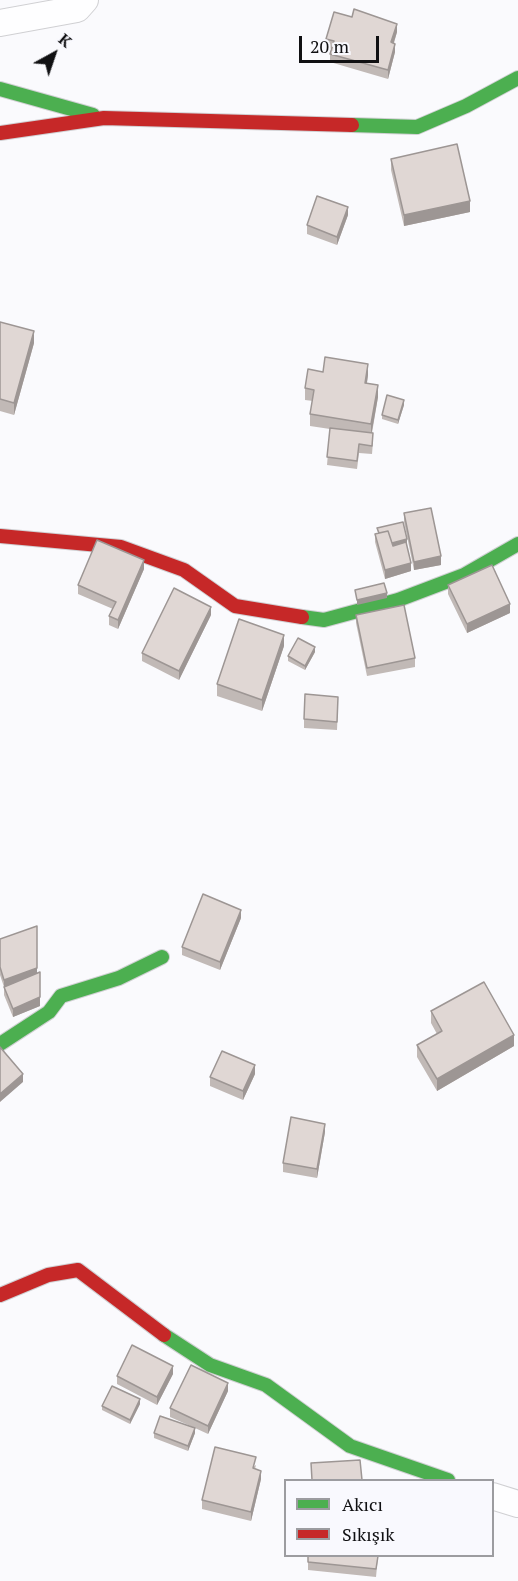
<!DOCTYPE html>
<html>
<head>
<meta charset="utf-8">
<style>
	body { margin:0 }
	#map { position:relative; width:518px; height:1581px; overflow:hidden; background:#fafafd; font-family:"PT Serif",serif }
	canvas { display:block }
	.legend { position:absolute; left:284px; top:1479px; width:210px; height:78px; box-sizing:border-box; background:#f9f9fe; border:2px solid #9c9ca0; margin:0; padding:8px 10px; list-style:none; font-size:18px; color:#101012 }
	.legend li { display:flex; align-items:center; gap:12px; height:30px }
	.legend b { width:30px; border:2px solid #9c9ca0 }
	.north { position:absolute; left:24px; top:24px; width:60px; height:60px; -webkit-text-stroke:4px #f9f9fe; paint-order:stroke; rotate:40deg; font-size:16px; font-weight:700; line-height:24px; text-align:center; color:#101012 }
	.north::after { content:''; display:block; margin:auto; width:21px; height:27px; background:#101012; clip-path:polygon(50% 0,100% 100%,50% 72%,0 100%) }
	.scale { position:absolute; left:299px; top:36px; width:80px; height:27px; box-sizing:border-box; border:3px solid #101012; border-top:0; padding-left:8px; font-size:18px; line-height:21px; white-space:nowrap; color:#101012; -webkit-text-stroke:4px #f9f9fe; paint-order:stroke }
</style>
</head>
<body>
<div id="map">
<canvas width="518" height="1581"></canvas>
<ul class="legend">
<li><b style="height:8px;background:#4caf50"></b>Akıcı</li>
<li><b style="height:8px;background:#c62828"></b>Sıkışık</li>
</ul>
<div class="north">K</div>
<div class="scale">20 m</div>
</div>
<script>
const g = document.querySelector('canvas').getContext('2d');
g.lineJoin = 'round';
function stroke(path, color, width, dash) {
  g.strokeStyle = color;
  g.lineWidth = width;
  g.lineCap = dash ? 'butt' : 'round';
  g.setLineDash(dash || []);
  g.stroke(path);
}
function paint(path, color) {
  g.fillStyle = color;
  g.fill(path, 'evenodd');
}
const street = new Path2D(`
	M0,23L77,9L85,0
	M492,1496L518,1504`);
const fast = new Path2D(`
	M0,89L93,115
	M352,125L417,127L466,106L518,78
	M302,617L324,620L398,600L464,575L518,544
	M0,1044L49,1012L61,996L119,978L162,957
	M164,1335L210,1365L266,1385L350,1446L448,1480`);
const jam = new Path2D(`
	M0,133L104,118L352,125
	M0,536L121,547L184,570L235,606L302,617
	M0,1295L48,1275L78,1270L164,1335`);
stroke(street, '#d0d0d3', 28);
stroke(fast, '#d0d0d3', 16);
stroke(jam, '#d0d0d3', 16);
stroke(street, '#fefeff', 26);
stroke(fast, '#4caf50', 14);
stroke(jam, '#c62828', 14);
paint(new Path2D(`
	M397,32L394,43L395,52L388,79L330,62V54L332,49L326,47V39Z
	M391,159L470,212L404,226L391,170Z
	M348,215L337,245L307,234V225Z
	M0,322L34,343L14,415L0,411Z
	M323,372L368,375L367,383L378,397L372,433L373,442L372,454L359,453L357,469L327,465L330,429L310,426V414L313,401L305,400V388Z
	M404,405L398,424L382,419V415Z
	M404,513L441,565L414,570L404,522Z
	M377,528L407,543H406L411,571L385,579L375,542V534L378,533Z
	M144,569L118,629L109,625V616L113,609L78,594V585Z
	M448,585L510,613L467,633L448,594Z
	M211,615L179,680L142,661V653Z
	M356,615L415,658V667L367,676L356,623Z
	M284,646L262,711L217,696V684Z
	M315,652L305,670L288,661V656Z
	M338,705L337,730L304,728V719Z
	M241,918L220,970L182,955V947Z
	M0,939L37,973L40,1006L13,1017L4,995V987L0,975Z
	M431,1011L514,1046L437,1091L417,1057V1045L437,1034L431,1023Z
	M255,1074L243,1100L210,1086V1077Z
	M325,1132L317,1178L283,1172V1163Z
	M173,1374L157,1405L117,1384V1376Z
	M228,1391L208,1434L195,1428V1433L188,1451L154,1438V1433L195,1428L170,1417V1408Z
	M140,1404L130,1424L102,1410V1406Z
	M256,1465L255,1469L261,1479L251,1521L202,1509V1500Z
	M378,1556L376,1577L308,1570V1562Z`), '#c1b9b6');
paint(new Path2D(`
	M397,24V32L391,51V42Z
	M395,44V52L388,79V70Z
	M470,201V212L404,226V215Z
	M348,207V215L337,245V237Z
	M34,331V343L14,415V403Z
	M368,364V375L365,395V383Z
	M378,385V397L371,436V424Z
	M404,400V405L398,424V420Z
	M407,539V543L391,547V543Z
	M441,556V565L414,570V562Z
	M144,560V569L118,629V620Z
	M411,563V571L385,579V570Z
	M387,593V598L357,605V600Z
	M510,604V613L467,633V624Z
	M211,607V615L179,680V671Z
	M284,635V646L262,711V700Z
	M315,647V652L305,670V666Z
	M241,910V918L220,970V962Z
	M37,968V976L4,988V980Z
	M40,972V1006L13,1017V1009Z
	M514,1035V1046L437,1091V1079Z
	M255,1065V1074L243,1100V1091Z
	M23,1074V1082L0,1102V1094Z
	M325,1124V1132L317,1178V1169Z
	M173,1366V1374L157,1405V1397Z
	M228,1383V1391L208,1434V1426Z
	M140,1399V1404L130,1424V1420Z
	M195,1428V1433L188,1451V1446Z
	M261,1471V1479L251,1521V1512Z`), '#9d9694');
const building = new Path2D(`
	M354,9L397,24L391,42L395,44L388,70L330,54L334,41L326,39L334,12L352,17Z
	M457,144L470,201L404,215L391,159Z
	M317,196L348,207L337,237L307,225Z
	M0,322L34,331L14,403L0,399Z
	M325,357L368,364L365,383L378,385L371,424L310,414L314,390L305,388L308,369L323,372Z
	M387,395L404,400L398,420L382,415Z
	M330,428L373,433L372,446L359,444L357,461L327,457Z
	M431,508L441,556L414,562L404,513Z
	M403,522L407,539L392,543L388,531L379,533L377,528Z
	M388,531L393,546L406,542L411,563L385,570L375,534Z
	M97,540L144,560L118,620L109,616L116,602L78,585Z
	M492,565L510,604L467,624L448,585Z
	M384,583L387,593L357,600L355,590Z
	M174,588L211,607L179,671L142,653Z
	M404,605L415,658L367,668L356,615Z
	M239,619L284,635L262,700L217,684Z
	M298,638L315,647L305,666L288,656Z
	M305,694L338,697L337,722L304,719Z
	M203,894L241,910L220,962L182,947Z
	M37,926V968L4,980L0,967V939Z
	M40,972V997L13,1009L4,987Z
	M484,982L514,1035L437,1079L417,1045L442,1031L431,1011Z
	M0,1047L23,1074L0,1094Z
	M222,1051L255,1065L243,1091L210,1077Z
	M291,1117L325,1124L317,1169L283,1163Z
	M132,1345L173,1366L157,1397L117,1376Z
	M191,1365L228,1383L208,1426L170,1408Z
	M112,1386L140,1399L130,1420L102,1406Z
	M160,1416L195,1428L188,1446L154,1433Z
	M215,1447L256,1457L253,1468L261,1471L251,1512L202,1500Z
	M360,1460L362,1480H312L311,1463Z
	M308,1556H378L376,1569L308,1562Z`);
paint(building, '#e0d7d4');
stroke(building, '#9d9694', 1.5);
</script>
</body>
</html>
